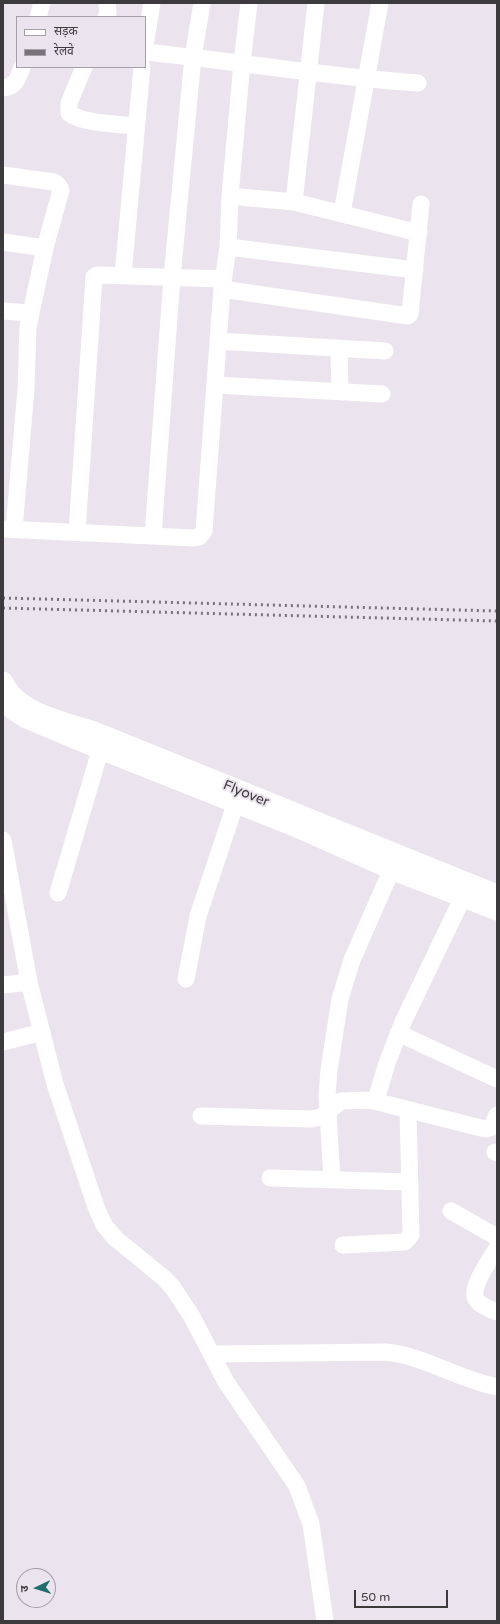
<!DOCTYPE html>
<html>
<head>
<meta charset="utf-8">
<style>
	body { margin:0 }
	#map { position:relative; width:500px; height:1624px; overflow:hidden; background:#ebe3ed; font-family:"Varela Round","Noto Sans Devanagari",sans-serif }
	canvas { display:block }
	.frame { position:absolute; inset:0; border:4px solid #3d3a3d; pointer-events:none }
	.legend { position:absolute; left:16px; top:16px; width:130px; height:52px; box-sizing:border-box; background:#ebe3ed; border:1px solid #a59fa7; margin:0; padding:5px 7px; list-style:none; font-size:12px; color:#3d3a3d }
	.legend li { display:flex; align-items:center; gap:8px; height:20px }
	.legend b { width:20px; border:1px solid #a59fa7 }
	.north { position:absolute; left:16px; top:1568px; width:40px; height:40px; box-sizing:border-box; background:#ebe3ed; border:1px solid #a59fa7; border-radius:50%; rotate:266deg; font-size:11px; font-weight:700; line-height:16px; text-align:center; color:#3d3a3d }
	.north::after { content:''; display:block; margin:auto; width:14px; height:18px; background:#226d6c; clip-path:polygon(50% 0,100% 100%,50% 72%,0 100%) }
	.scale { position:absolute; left:354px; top:1590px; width:94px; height:18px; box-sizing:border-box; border:2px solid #3d3a3d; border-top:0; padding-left:5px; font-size:12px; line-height:14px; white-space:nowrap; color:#3d3a3d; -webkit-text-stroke:3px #ebe3ed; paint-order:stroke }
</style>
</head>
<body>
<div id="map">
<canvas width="500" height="1624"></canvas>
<div class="frame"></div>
<ul class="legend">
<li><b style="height:5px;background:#fff"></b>सड़क</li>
<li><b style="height:5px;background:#787379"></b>रेलवे</li>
</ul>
<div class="north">उ</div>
<div class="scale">50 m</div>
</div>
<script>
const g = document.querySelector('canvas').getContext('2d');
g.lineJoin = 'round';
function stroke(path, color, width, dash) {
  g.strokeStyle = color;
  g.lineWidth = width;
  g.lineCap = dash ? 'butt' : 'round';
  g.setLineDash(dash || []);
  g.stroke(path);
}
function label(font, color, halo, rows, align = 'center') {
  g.font = font + ' "Varela Round",sans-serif';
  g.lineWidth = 4;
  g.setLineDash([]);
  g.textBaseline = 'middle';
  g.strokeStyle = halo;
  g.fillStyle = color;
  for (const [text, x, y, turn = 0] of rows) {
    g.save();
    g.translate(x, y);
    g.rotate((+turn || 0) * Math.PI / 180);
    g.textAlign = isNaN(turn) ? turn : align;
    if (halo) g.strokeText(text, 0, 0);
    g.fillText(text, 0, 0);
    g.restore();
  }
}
stroke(new Path2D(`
	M38,17L42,3
	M106,17L108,13L107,3
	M145,45L152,3
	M145,52C236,61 327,77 418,83
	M84,67L69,103V113C83,124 118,124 136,126
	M3,88C16,87 18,78 22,67
	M3,175L54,182L59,186L61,190L45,248L28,327L26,389L14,529
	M230,196L294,202L419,233
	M294,202L316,3
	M342,213L380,3
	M3,242L45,248
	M228,247L415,270
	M123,275L142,67
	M222,289L408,316L410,314L421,204
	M3,311L30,313
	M218,341L385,351
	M339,349L340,392
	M215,385L382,394
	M3,529L194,538L199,537L204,531L222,289L228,247L230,196L242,63L249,3
	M77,532L94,277L97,275L223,279
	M153,535L172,277L193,57L202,3
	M3,702L12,711L26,720L100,751L292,827L391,871L497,912
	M3,840L29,982L55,1084L96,1207L104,1225L115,1238L165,1279L173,1288L191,1315L226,1382L297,1486L311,1524L325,1621
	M58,893L100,751
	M186,979L198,916L235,805
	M3,985L29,982
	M398,1033L497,1079
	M3,1042L42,1032
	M376,1100L387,1063L403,1022L462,899
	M201,1116L311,1119L321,1117L341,1101L370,1100L485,1129L492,1127L497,1115
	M495,1152L497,1153
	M270,1178L410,1182
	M332,1179L327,1095L329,1070L340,999L352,960L391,871
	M451,1211L497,1237
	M343,1245L405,1242L411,1235L408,1110
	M497,1248C491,1258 469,1289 476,1299C480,1306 490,1309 497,1312
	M211,1354L386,1352C425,1356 459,1380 497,1387`), '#fff', 17);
stroke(new Path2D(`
	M3,682C16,713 64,722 94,732L497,895`), '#fff', 21);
stroke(new Path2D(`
	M3,598L497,611
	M3,608L497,621`), '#787379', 3, [2, 4]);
label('14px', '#3d3a3d', '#ebe3ed', [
	["Flyover",246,794,22]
]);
</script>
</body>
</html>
